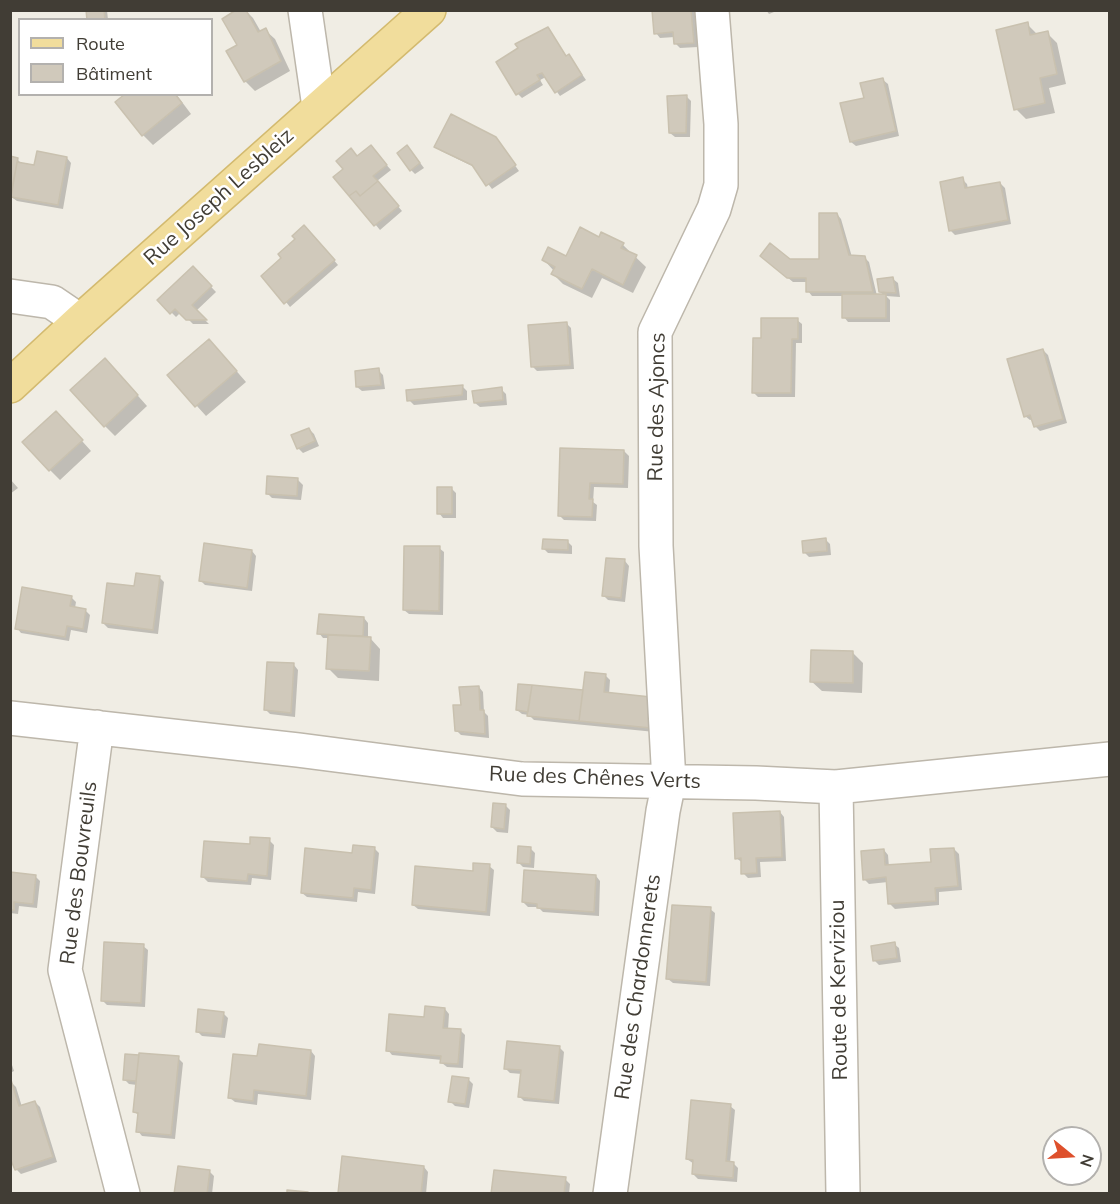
<!DOCTYPE html>
<html>
<head>
<meta charset="utf-8">
<style>
	body { margin:0 }
	#map { position:relative; width:1120px; height:1204px; overflow:hidden; background:#f0ede4; font-family:Mulish,sans-serif }
	canvas { display:block }
	.frame { position:absolute; inset:0; border:12px solid #413d35; pointer-events:none }
	.legend { position:absolute; left:18px; top:18px; width:195px; height:78px; box-sizing:border-box; background:#fff; border:2px solid #b3b1ae; margin:0; padding:8px 10px; list-style:none; font-size:18px; color:#413d35 }
	.legend li { display:flex; align-items:center; gap:12px; height:30px }
	.legend b { width:30px; border:2px solid #b3b1ae }
	.north { position:absolute; left:1042px; top:1126px; width:60px; height:60px; box-sizing:border-box; background:#fff; border:2px solid #b3b1ae; border-radius:50%; rotate:108deg; font-size:16px; font-weight:700; line-height:24px; text-align:center; color:#413d35 }
	.north::after { content:''; display:block; margin:auto; width:21px; height:27px; background:#de502c; clip-path:polygon(50% 0,100% 100%,50% 72%,0 100%) }
</style>
</head>
<body>
<div id="map">
<canvas width="1120" height="1204"></canvas>
<div class="frame"></div>
<ul class="legend">
<li><b style="height:8px;background:#f1dd9c"></b>Route</li>
<li><b style="height:16px;background:#d0c9bb"></b>Bâtiment</li>
</ul>
<div class="north">N</div>
</div>
<script>
const g = document.querySelector('canvas').getContext('2d');
g.lineJoin = 'round';
function paint(path, color) {
  g.fillStyle = color;
  g.fill(path, 'evenodd');
}
function stroke(path, color, width, dash) {
  g.strokeStyle = color;
  g.lineWidth = width;
  g.lineCap = dash ? 'butt' : 'round';
  g.setLineDash(dash || []);
  g.stroke(path);
}
function label(font, color, halo, rows, align = 'center') {
  g.font = font + ' Mulish,sans-serif';
  g.lineWidth = 5;
  g.setLineDash([]);
  g.textBaseline = 'middle';
  g.strokeStyle = halo;
  g.fillStyle = color;
  for (const [text, x, y, turn = 0] of rows) {
    g.save();
    g.translate(x, y);
    g.rotate((+turn || 0) * Math.PI / 180);
    g.textAlign = isNaN(turn) ? turn : align;
    if (halo) g.strokeText(text, 0, 0);
    g.fillText(text, 0, 0);
    g.restore();
  }
}
paint(new Path2D(`
	M88,10H107L108,20H89Z
	M245,10L253,18L261,32L265,30L275,39L290,71L255,91L245,81L228,51L239,45Z
	M654,10H695L698,47L680,48L676,44L675,37L660,38L656,33Z
	M766,10H779L769,14Z
	M1027,24L1038,35L1047,33L1057,43L1066,84L1049,88L1055,113L1026,119L1016,109Z
	M548,29L567,57L569,56L573,61L586,80L560,96L546,77L540,80L543,85L522,98L518,94Z
	M883,80L888,84L899,136L856,146L851,142Z
	M127,94H176L191,114L153,145L143,135Z
	M687,97L691,101L690,137H675L670,133Z
	M495,138L519,171L492,189L476,168L441,151L436,146Z
	M375,152L391,170L377,181L402,211L380,230L336,177L358,158Z
	M412,152L424,168L415,174L411,170Z
	M10,158L17,159L22,164L36,167L67,158L71,163L63,209L17,201L10,196Z
	M962,179L967,184L968,189L1000,183L1005,188L1011,224L955,235L950,230Z
	M837,214L841,219L852,257H864L869,262L877,296H885L880,292L893,279L898,283L900,297L886,296L890,300V322H848L844,317V296H812L808,291L807,282H793L766,260L820,261Z
	M309,231L338,265L290,307L286,302Z
	M602,234L623,245L646,267L633,293L602,278L592,298L563,284L553,274L554,271L544,260L566,258L600,239Z
	M193,268L216,292L196,311L209,324H193L181,312L176,317L159,300Z
	M797,320L802,324V343H796L795,397H758L753,392L762,340Z
	M567,324L571,328L574,369L537,371L533,367Z
	M1043,350L1048,355L1067,423L1040,431L1035,426L1033,419L1030,420L1025,416Z
	M219,351L246,382L206,416L169,375Z
	M115,370L147,406L115,436L105,426Z
	M378,370L383,375L385,389L362,391L357,387Z
	M462,386L467,391V400L414,405L409,400Z
	M501,389L506,394L507,405L480,407L475,403Z
	M66,423L91,451L60,480L50,470Z
	M309,429L314,434L319,446L303,453L298,448Z
	M562,449L624,451L629,456L628,488L594,487L593,502L597,505L596,521L564,520L559,515Z
	M10,479L18,488L10,494Z
	M298,480L303,485L301,500L272,498L267,493Z
	M451,488L456,493V518H443L439,513Z
	M825,539L830,544L831,555L809,557L805,553Z
	M567,541L572,546V554L548,553L544,549Z
	M439,548L444,552L443,615L409,614L404,610Z
	M252,551L256,556L252,591L205,585L200,580Z
	M625,561L629,566L625,602L608,600L604,596Z
	M159,577L164,582L158,634L108,628L103,623Z
	M71,597L76,602L75,608L85,610L90,615L87,633L71,630L69,641L21,633L17,628Z
	M364,618L368,623V638H370L380,649L379,681L338,678L328,668L329,638H323L319,633Z
	M853,653L863,663L862,693L822,691L811,681Z
	M294,665L298,670L295,717L270,714L266,710Z
	M606,676L610,680L609,694L655,732L534,720L529,715L522,714L517,710L584,692Z
	M479,687L483,692L484,712L488,716L489,738L461,735L456,730Z
	M505,805L510,810L508,833L497,832L492,827Z
	M780,812L784,817L786,861L760,862L761,877L748,878L743,873V863L736,858Z
	M269,840L274,845L271,880L252,878L251,885L208,882L203,877L251,846Z
	M374,848L379,853L375,894L358,892L357,902L307,897L302,893L353,854Z
	M530,848L535,853L534,868L523,867L518,862Z
	M954,849L959,854L962,890L939,892V905L895,909L890,904L888,882L869,884L864,879L884,850L888,855L889,867L933,863Z
	M489,866L494,870L490,916L418,909L413,905Z
	M10,874L35,876L40,881L37,908L19,906L18,914L10,913Z
	M596,876L600,881L599,916L543,912L538,907H528L523,902Z
	M710,909L715,913L710,986L673,983L668,979Z
	M894,944L899,948L901,962L879,965L874,960Z
	M143,946L148,950L145,1007L107,1005L102,1000Z
	M445,1009L449,1014L448,1030L461,1031L465,1035L463,1068L447,1067L442,1063V1060L392,1055L388,1050L425,1019Z
	M223,1013L228,1018L225,1038L202,1036L197,1031Z
	M559,1047L564,1052L559,1104L524,1101L519,1096L522,1074L510,1073L505,1068Z
	M311,1051L315,1056L311,1100L258,1094L257,1105L235,1102L230,1098L258,1058Z
	M127,1056L178,1058L183,1063L175,1139L142,1136L138,1131L139,1116L135,1112L137,1085L129,1084L124,1079Z
	M10,1059L14,1071L10,1073Z
	M468,1079L473,1084L469,1108L455,1106L450,1101Z
	M11,1082L16,1087L22,1107L35,1102L40,1107L57,1162L21,1174L16,1169L10,1153Z
	M730,1106L735,1110L730,1163L734,1164L738,1168L737,1182L698,1179L693,1174L694,1164L687,1159Z
	M424,1167L428,1172L426,1194L339,1193Z
	M209,1171L214,1176L212,1194H176Z
	M565,1179L570,1184L569,1194H493Z`), '#0003');
const building = new Path2D(`
	M86,10H104L105,20H87Z
	M236,10H246L258,32L266,28L281,61L244,82L226,51L237,45L222,19Z
	M652,10H691L694,43L674,44L673,32L654,34Z
	M1028,22L1030,35L1048,31L1057,74L1040,78L1045,103L1014,110L996,30Z
	M548,27L566,56L569,54L582,75L555,93L542,73L537,75L540,80L516,95L496,62L518,48L515,44Z
	M883,78L896,131L850,142L840,103L864,98L860,83Z
	M125,94H175L182,103L142,136L115,102Z
	M687,95L686,133H669L667,96Z
	M451,114L496,137L516,165L486,186L472,165L434,147Z
	M371,145L387,165L373,176L378,181L360,196L356,191L349,196L333,177L343,169L336,161L351,148L357,156Z
	M407,145L420,163L410,171L397,153Z
	M37,151L67,157L58,205L11,197L17,162L34,165Z
	M10,156L18,158L11,193H10Z
	M963,177L965,188L1000,182L1008,220L949,231L940,182Z
	M378,181L399,206L374,226L349,196L356,191L360,196Z
	M819,213H837L849,255L865,256L873,292H806V278H787L760,256L770,243L790,259H819Z
	M304,225L335,260L284,304L261,276L281,258L278,254L295,239L292,236Z
	M580,227L599,237L601,232L624,243L621,248L637,255L623,285L592,269L582,289L551,274L555,267L542,260L548,247L566,256Z
	M193,266L212,286L192,305L207,320H186L175,309L170,314L157,300Z
	M893,277L896,293L879,292L877,279Z
	M842,294H886V318H842Z
	M761,318H798V339H792L791,393H752L753,338H761Z
	M567,322L570,365L531,367L528,325Z
	M209,339L237,371L195,407L167,375Z
	M1043,349L1063,419L1034,427L1030,415L1024,417L1007,359Z
	M105,358L138,395L104,427L70,390Z
	M379,368L381,385L356,387L355,371Z
	M463,385L462,395L407,401L406,390Z
	M502,387L503,400L474,403L472,391Z
	M56,411L83,440L49,471L22,442Z
	M309,428L315,441L297,449L291,435Z
	M560,448L624,450L623,484L590,483L589,499H593L592,517L558,516Z
	M267,476L298,478L297,496L266,494Z
	M437,487H452V514H437Z
	M826,538L827,551L803,553L802,541Z
	M543,539L568,540V550L542,549Z
	M204,543L252,550L247,588L199,581Z
	M404,546H440L439,611L403,610Z
	M606,558L625,559L621,598L602,596Z
	M136,573L160,576L153,630L102,623L107,583L134,586Z
	M22,587L72,596L70,606L86,609L83,629L67,626L65,637L15,629Z
	M319,614L364,617L363,636L317,634Z
	M328,635L371,637L369,671L326,669Z
	M811,650L853,651V683L810,682Z
	M267,662L294,663L291,713L264,710Z
	M585,672L606,674L604,692L651,697V728L579,721Z
	M518,684L532,685L528,712L516,710Z
	M532,685L583,690L579,721L527,716Z
	M479,686L480,710H484L485,734L455,731L453,705H461L459,687Z
	M493,803L506,804L504,829L491,827Z
	M780,811L782,857L756,858L757,873L741,874V858L735,859L733,813Z
	M250,837L270,838L267,876L248,874L247,881L201,877L204,841L250,844Z
	M353,845L375,847L371,890L354,888L353,898L301,893L305,848L352,853Z
	M518,846L531,847L530,864L517,863Z
	M954,848L958,886L935,888L936,901L888,904L886,877L863,880L861,851L884,849L885,865L931,862L930,849Z
	M473,863L490,864L486,912L412,905L415,866L473,871Z
	M524,870L596,875L594,912L537,908V904L522,902Z
	M10,872L36,875L33,904L14,902V910H10Z
	M672,905L711,907L706,982L666,979Z
	M104,942L144,944L141,1003L101,1001Z
	M895,942L897,958L873,961L871,946Z
	M425,1006L445,1008L443,1028L461,1029L458,1064L440,1063L441,1056L386,1051L389,1014L424,1017Z
	M198,1009L224,1012L221,1034L196,1032Z
	M507,1041L560,1046L554,1101L518,1097L521,1070L504,1069Z
	M259,1044L311,1050L306,1096L254,1090L253,1101L228,1098L233,1054L257,1056Z
	M139,1053L179,1056L171,1135L136,1132L138,1113L133,1112Z
	M125,1054L139,1055L136,1081L123,1080Z
	M452,1076L469,1078L465,1104L448,1102Z
	M11,1080L19,1106L35,1101L53,1157L15,1170L10,1158Z
	M691,1100L731,1104L726,1161L734,1162L733,1178L692,1174L693,1160L686,1159Z
	M342,1156L424,1166L421,1194L338,1193Z
	M178,1166L210,1170L207,1194H174Z
	M494,1170L566,1177L564,1194H491Z
	M287,1190L308,1192V1194H287Z`);
paint(building, '#d0c9bb');
stroke(building, '#c9c1af', 1.5);
const minor = new Path2D(`
	M305,10L319,107
	M10,296L52,302L80,321
	M10,718L298,750L522,779L756,783L836,787L1110,759
	M97,727L65,970L123,1194
	M836,787L843,1194
	M610,1194L663,811L669,782L656,546L655,332L714,209L721,185V124L712,10`);
const major = new Path2D(`
	M10,386L80,321L429,10`);
stroke(minor, '#bdb7ab', 36);
stroke(major, '#d3ba6f', 36);
stroke(minor, '#fff', 33);
stroke(major, '#f1dd9c', 33);
label('21px', '#413d35', '#fff', [
	["Rue Joseph Lesbleiz",219,197,-42],
	["Rue des Ajoncs",657,407,-89],
	["Rue des Chênes Verts",595,778,2],
	["Rue des Bouvreuils",79,873,-83],
	["Rue des Chardonnerets",638,987,-82],
	["Route de Kerviziou",839,990,-91]
]);
</script>
</body>
</html>
